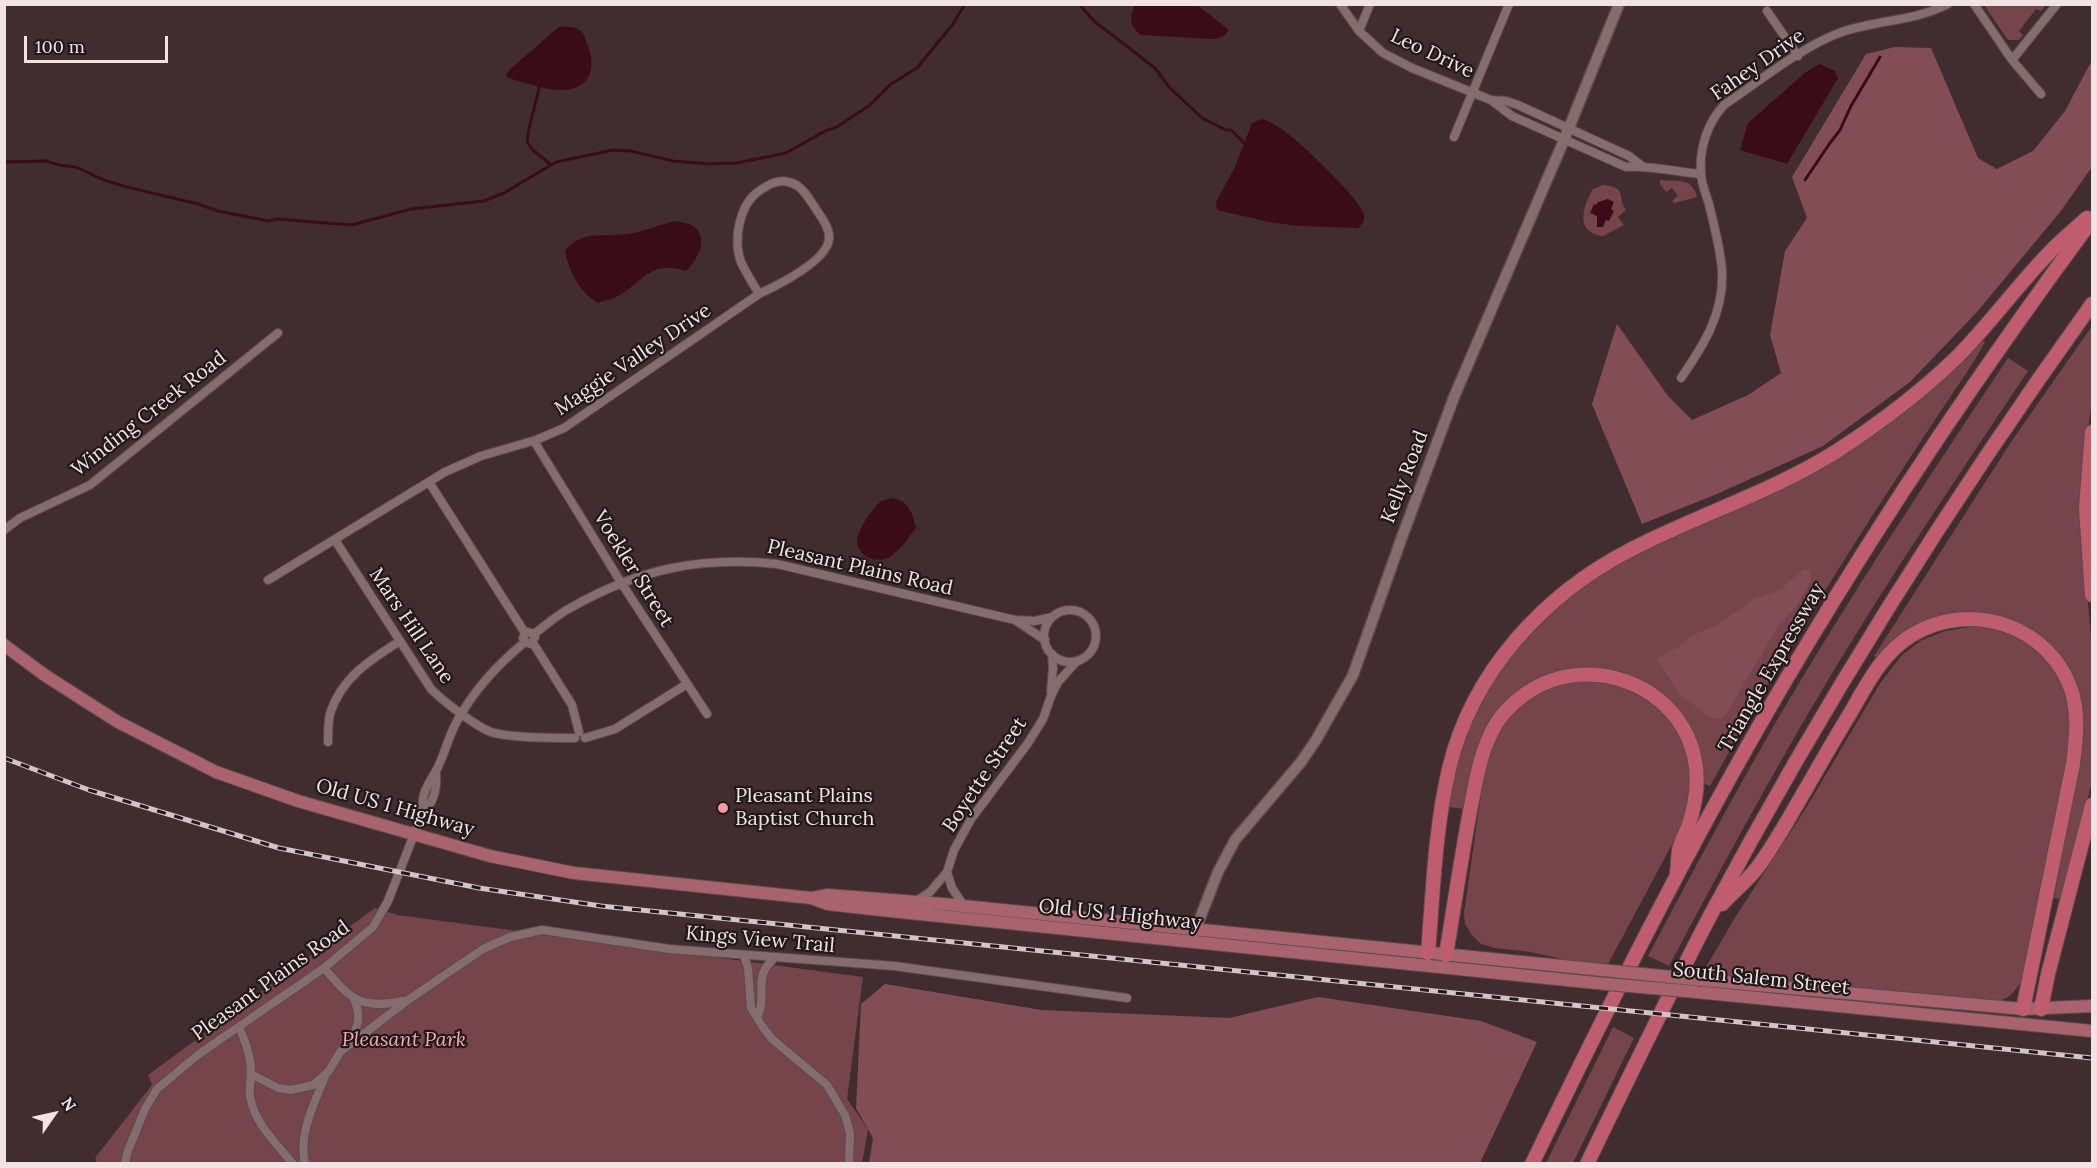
<!DOCTYPE html>
<html>
<head>
<meta charset="utf-8">
<style>
	body { margin:0 }
	#map { position:relative; width:2097px; height:1168px; overflow:hidden; background:#412c2f; font-family:Lora,serif }
	canvas { display:block }
	.frame { position:absolute; inset:0; border:6px solid #f1e3e4; pointer-events:none }
	.north { position:absolute; left:24px; top:1084px; width:60px; height:60px; -webkit-text-stroke:4px #211819; paint-order:stroke; rotate:56deg; font-size:16px; font-weight:700; line-height:24px; text-align:center; color:#f1e3e4 }
	.north::after { content:''; display:block; margin:auto; width:21px; height:27px; background:#f1e3e4; clip-path:polygon(50% 0,100% 100%,50% 72%,0 100%) }
	.scale { position:absolute; left:24px; top:36px; width:144px; height:27px; box-sizing:border-box; border:3px solid #f1e3e4; border-top:0; padding-left:8px; font-size:18px; line-height:21px; white-space:nowrap; color:#f1e3e4; -webkit-text-stroke:4px #211819; paint-order:stroke }
</style>
</head>
<body>
<div id="map">
<canvas width="2097" height="1168"></canvas>
<div class="frame"></div>
<div class="north">N</div>
<div class="scale">100 m</div>
</div>
<script>
const g = document.querySelector('canvas').getContext('2d');
g.lineJoin = 'round';
function paint(path, color) {
  g.fillStyle = color;
  g.fill(path, 'evenodd');
}
function stroke(path, color, width, dash) {
  g.strokeStyle = color;
  g.lineWidth = width;
  g.lineCap = dash ? 'butt' : 'round';
  g.setLineDash(dash || []);
  g.stroke(path);
}
function label(font, color, halo, rows, align = 'center') {
  g.font = font + ' Lora,serif';
  g.lineWidth = 4.5;
  g.setLineDash([]);
  g.textBaseline = 'middle';
  g.strokeStyle = halo;
  g.fillStyle = color;
  for (const [text, x, y, turn = 0] of rows) {
    g.save();
    g.translate(x, y);
    g.rotate((+turn || 0) * Math.PI / 180);
    g.textAlign = isNaN(turn) ? turn : align;
    if (halo) g.strokeText(text, 0, 0);
    g.fillText(text, 0, 0);
    g.restore();
  }
}
paint(new Path2D(`
	M1984,5H2046L2041,11L2036,9L2019,31L2023,35L2019,40H2008Z
	M1660,180C1678,182 1692,177 1697,197L1674,203L1672,201L1678,196L1672,188L1666,192L1660,184Z
	M1603,185C1629,187 1616,197 1626,210L1618,217L1624,225L1603,236C1574,233 1583,206 1593,189Z
	M2092,326V401L2087,436L2083,546L2092,648V782L2062,900L2054,898L2080,761L2084,726L2079,695L2058,655L2042,638L2022,625L1997,616L1977,612L1938,616L1916,625L1894,639L1877,659L1874,656L2011,442Z
	M1982,340L1985,342L1973,363C1880,501 1790,641 1710,786L1702,782L1665,697L1646,684L1626,673L1600,668H1575L1552,673L1527,685L1507,701L1480,741L1472,765L1465,809L1448,807L1452,782L1473,719L1506,660L1528,633L1588,580L1656,544L1799,479Z
	M2008,358L2028,371C1960,473 1891,575 1828,680C1772,774 1720,870 1669,966L1648,956C1703,852 1759,747 1821,647C1881,549 1945,453 2008,358Z
	M1970,627C1979,627 1989,626 1998,628C2040,638 2071,681 2073,723C2073,735 2070,748 2069,760L2022,980C2012,997 2007,1000 1987,1003L1702,974L1736,916L1806,808L1881,682L1902,655L1922,640L1945,631Z
	M1600,679C1613,684 1631,687 1643,695C1690,726 1697,771 1684,822L1608,964L1566,960L1531,952L1495,948L1481,944L1472,935L1465,924L1464,913L1485,766L1490,747L1501,727L1514,710L1553,684Z
	M375,908L397,915L863,977L847,1099L868,1129L862,1163L98,1164L95,1158L152,1085L148,1075Z
	M1613,1027L1634,1038L1573,1163H1546Z`), '#76454c');
paint(new Path2D(`
	M1895,47L1931,48L1978,158L1997,169L2033,151L2065,111L2092,60V167L2060,212L1977,312L1910,382L1823,446L1717,494L1642,524L1592,404L1617,324L1668,396L1692,420L1748,395L1781,373L1770,335L1785,251L1807,218L1792,177L1866,54Z
	M1804,569L1810,571L1811,580L1797,606L1779,625L1729,709L1722,718L1713,719L1681,696L1656,658L1677,648L1694,635L1721,623L1753,599L1780,590Z
	M885,984L1041,1010L1229,1018L1318,997L1481,1021L1537,1042L1480,1163H869L873,1138L856,1108L861,1004Z`), '#824d55');
paint(new Path2D(`
	M1135,5H1197L1229,30L1224,36L1215,39L1141,35C1129,25 1129,19 1135,5Z
	M559,27C565,27 572,26 578,29C584,32 585,38 587,44C597,68 591,88 563,90C548,91 523,82 508,78L506,75L509,70Z
	M1820,64L1835,71L1838,78L1787,164L1740,150L1748,123L1806,72Z
	M1262,119C1272,122 1285,131 1293,138C1309,151 1356,196 1363,212C1366,219 1363,224 1358,228L1298,226L1269,222L1217,210L1216,202L1235,167L1252,123Z
	M1608,199L1614,202L1611,209L1614,211L1609,221L1606,220L1603,227H1597V216L1590,213L1594,204L1596,205L1598,202Z
	M674,221C680,222 688,223 693,226C710,237 697,261 686,271C647,258 642,286 612,299C608,300 602,301 598,303C579,292 569,271 565,251C580,230 605,237 627,234C643,232 659,225 674,221Z
	M892,498C909,501 912,512 916,528C908,538 902,549 891,556C880,564 860,559 857,543C856,533 872,509 879,503C883,500 888,499 892,498Z`), '#3a0c17');
stroke(new Path2D(`
	M1079,4L1094,21L1155,68L1169,87L1202,118L1226,130H1231L1245,144
	M540,83C537,103 529,121 527,142L532,149L551,165
	M4,162L46,161L59,165L76,167L104,180L127,187L198,204L218,211L269,221L277,219L352,225L411,209L484,201L504,193L556,162L613,150L631,151L673,161L708,164L737,163L786,153L825,131L837,127L870,105L891,84L917,68L953,24L965,4
	M1805,180L1830,143L1840,130L1851,106L1880,57`), '#3a0c17', 3);
const street = new Path2D(`
	M1340,4L1359,31L1383,53L1412,68L1491,100L1512,116L1626,167C1650,165 1676,172 1701,174
	M1974,4L2012,60L2041,94
	M1767,11L1798,56
	M1359,31L1370,4
	M2012,60L2057,4
	M1491,100L1506,101L1518,105L1629,156L1642,166
	M1454,137L1509,4
	M1681,378C1703,346 1724,314 1722,272C1721,250 1714,226 1709,204C1706,194 1701,183 1701,173C1699,148 1708,122 1724,105C1758,82 1804,45 1842,32C1877,20 1915,21 1948,4
	M534,441L622,584L707,714
	M429,482L525,633
	M4,530L20,518L90,485L278,333
	M335,540L431,689C443,701 475,726 491,732C508,738 556,738 575,738
	M268,580L445,472L481,456L536,440L564,428L759,294C778,285 827,261 829,239C830,227 820,216 814,206C807,196 801,184 788,182C777,179 768,185 759,191C739,205 733,240 741,262C746,273 753,284 759,294
	M1044 636a26 26 0 1 1 52 0a26 26 0 1 1-52 0Z
	M1015,620L1045,640
	M534,634C546,625 558,614 572,607C639,569 701,556 777,564L1015,620L1035,621L1052,617
	M533,643L572,705L579,732
	M1051,691L1053,668L1052,654
	M585,738L615,729L687,684
	M328,742C328,733 328,722 330,714C341,678 370,660 400,641
	M422,814C435,801 437,789 436,771
	M947,872L952,888L964,906
	M916,901L930,892L947,872L954,850L971,819L1028,743L1043,719L1051,696L1058,682L1077,661
	M744,956L748,968L751,1008L762,1026L772,1039L827,1085L845,1115L850,1133L849,1164
	M324,968C351,999 360,1010 403,1001
	M757,1017C766,1003 757,984 765,969C767,965 771,962 774,958
	M239,1027C245,1041 251,1056 251,1072C251,1080 249,1088 250,1096C254,1123 276,1143 293,1164
	M350,1040C359,1026 361,1015 354,999
	M251,1074L278,1088L291,1090L313,1085L329,1071L340,1052L408,1000L483,949L510,937L542,930L669,949L894,966L1127,998
	M125,1164L127,1153L145,1109L157,1089L199,1054L324,968L373,927L388,901L422,814C422,792 426,788 436,771C444,756 448,738 456,723C472,693 498,664 525,642L531,644L535,637L534,634L528,632L525,633L523,638L525,642
	M305,1164C298,1133 315,1102 326,1074`);
const secondary = new Path2D(`
	M1193,936L1218,872L1235,840L1301,762L1316,740L1353,675L1402,537L1454,397L1564,140L1619,4`);
const primary = new Path2D(`
	M4,645L46,676L118,722L216,772L298,801L490,856L574,873L811,898L827,904L890,911L1596,983
	M812,898L828,895L943,904L1602,970
	M1702,980L2023,1009L2092,1006
	M1696,992L2092,1031`);
const highway = new Path2D(`
	M2092,432L2086,508L2092,595
	M1722,904C1733,892 1747,881 1757,868C1773,847 1787,822 1800,799C1817,770 1833,741 1851,712C1867,684 1883,652 1912,635C1971,599 2051,626 2072,692C2079,717 2076,739 2073,764L2023,1009
	M1428,953C1433,892 1435,829 1449,769C1472,672 1544,594 1632,549C1700,514 1772,492 1837,451C1880,423 1920,393 1957,357C1990,324 2016,287 2048,254C2060,241 2074,230 2087,218
	M1446,955C1454,907 1461,859 1470,811C1476,781 1480,751 1496,724C1502,714 1511,705 1520,698C1582,648 1681,682 1695,761C1699,781 1695,805 1689,824C1686,833 1681,841 1679,850C1678,857 1678,865 1677,873
	M2041,1009L2048,974L2092,805
	M1532,1164C1616,990 1704,816 1803,651C1892,502 1989,359 2092,220
	M1587,1164C1627,1081 1667,998 1710,916C1823,704 1952,499 2092,304`);
stroke(street, '#5c4a4c', 10);
stroke(secondary, '#5c4a4c', 13);
stroke(primary, '#5c4a4c', 14);
stroke(highway, '#5c4a4c', 16);
stroke(street, '#856d6f', 8);
stroke(secondary, '#856d6f', 10);
stroke(primary, '#a8636e', 12);
stroke(highway, '#bf5d6e', 14);
const rail = new Path2D(`
	M4,758L89,790L279,848L479,888L601,906L2092,1058`);
stroke(rail, '#d3c4c5', 5);
stroke(rail, '#211819', 3, [9]);
const primaryBridge = new Path2D(`
	M1602,970L1702,980
	M1596,983L1696,992`);
stroke(primaryBridge, '#5c4a4c', 14, []);
stroke(primaryBridge, '#a8636e', 12);
for (const [x, y, r, color] of [
	[723,808,6,"#f49aa7"]
]) {
  const dot = new Path2D();
  dot.arc(x, y, r, 0, 2 * Math.PI);
  g.fillStyle = color;
  g.fill(dot);
  stroke(dot, '#211819', 2);
}
label('20px', '#f1e3e4', '#211819', [
	["Leo Drive",1432,54,25],
	["Fahey Drive",1758,65,-35],
	["Maggie Valley Drive",633,360,-34],
	["Winding Creek Road",149,414,-38],
	["Kelly Road",1405,477,-69],
	["Pleasant Plains Road",860,568,13],
	["Voekler Street",633,569,58],
	["Mars Hill Lane",411,626,56],
	["Triangle Expressway",1772,668,-60],
	["Boyette Street",985,775,-56],
	["Old US 1 Highway",395,808,16],
	["Old US 1 Highway",1120,915,6],
	["Kings View Trail",760,940,5],
	["South Salem Street",1761,979,6],
	["Pleasant Plains Road",271,981,-36]
]);
label('20px', '#f1e3e4', '#211819', [
	["Pleasant Plains",735,796],
	["Baptist Church",735,819]
], 'left');
label('italic 20px', '#fba6b1', '#211819', [
	["Pleasant Park",404,1040]
]);
</script>
</body>
</html>
